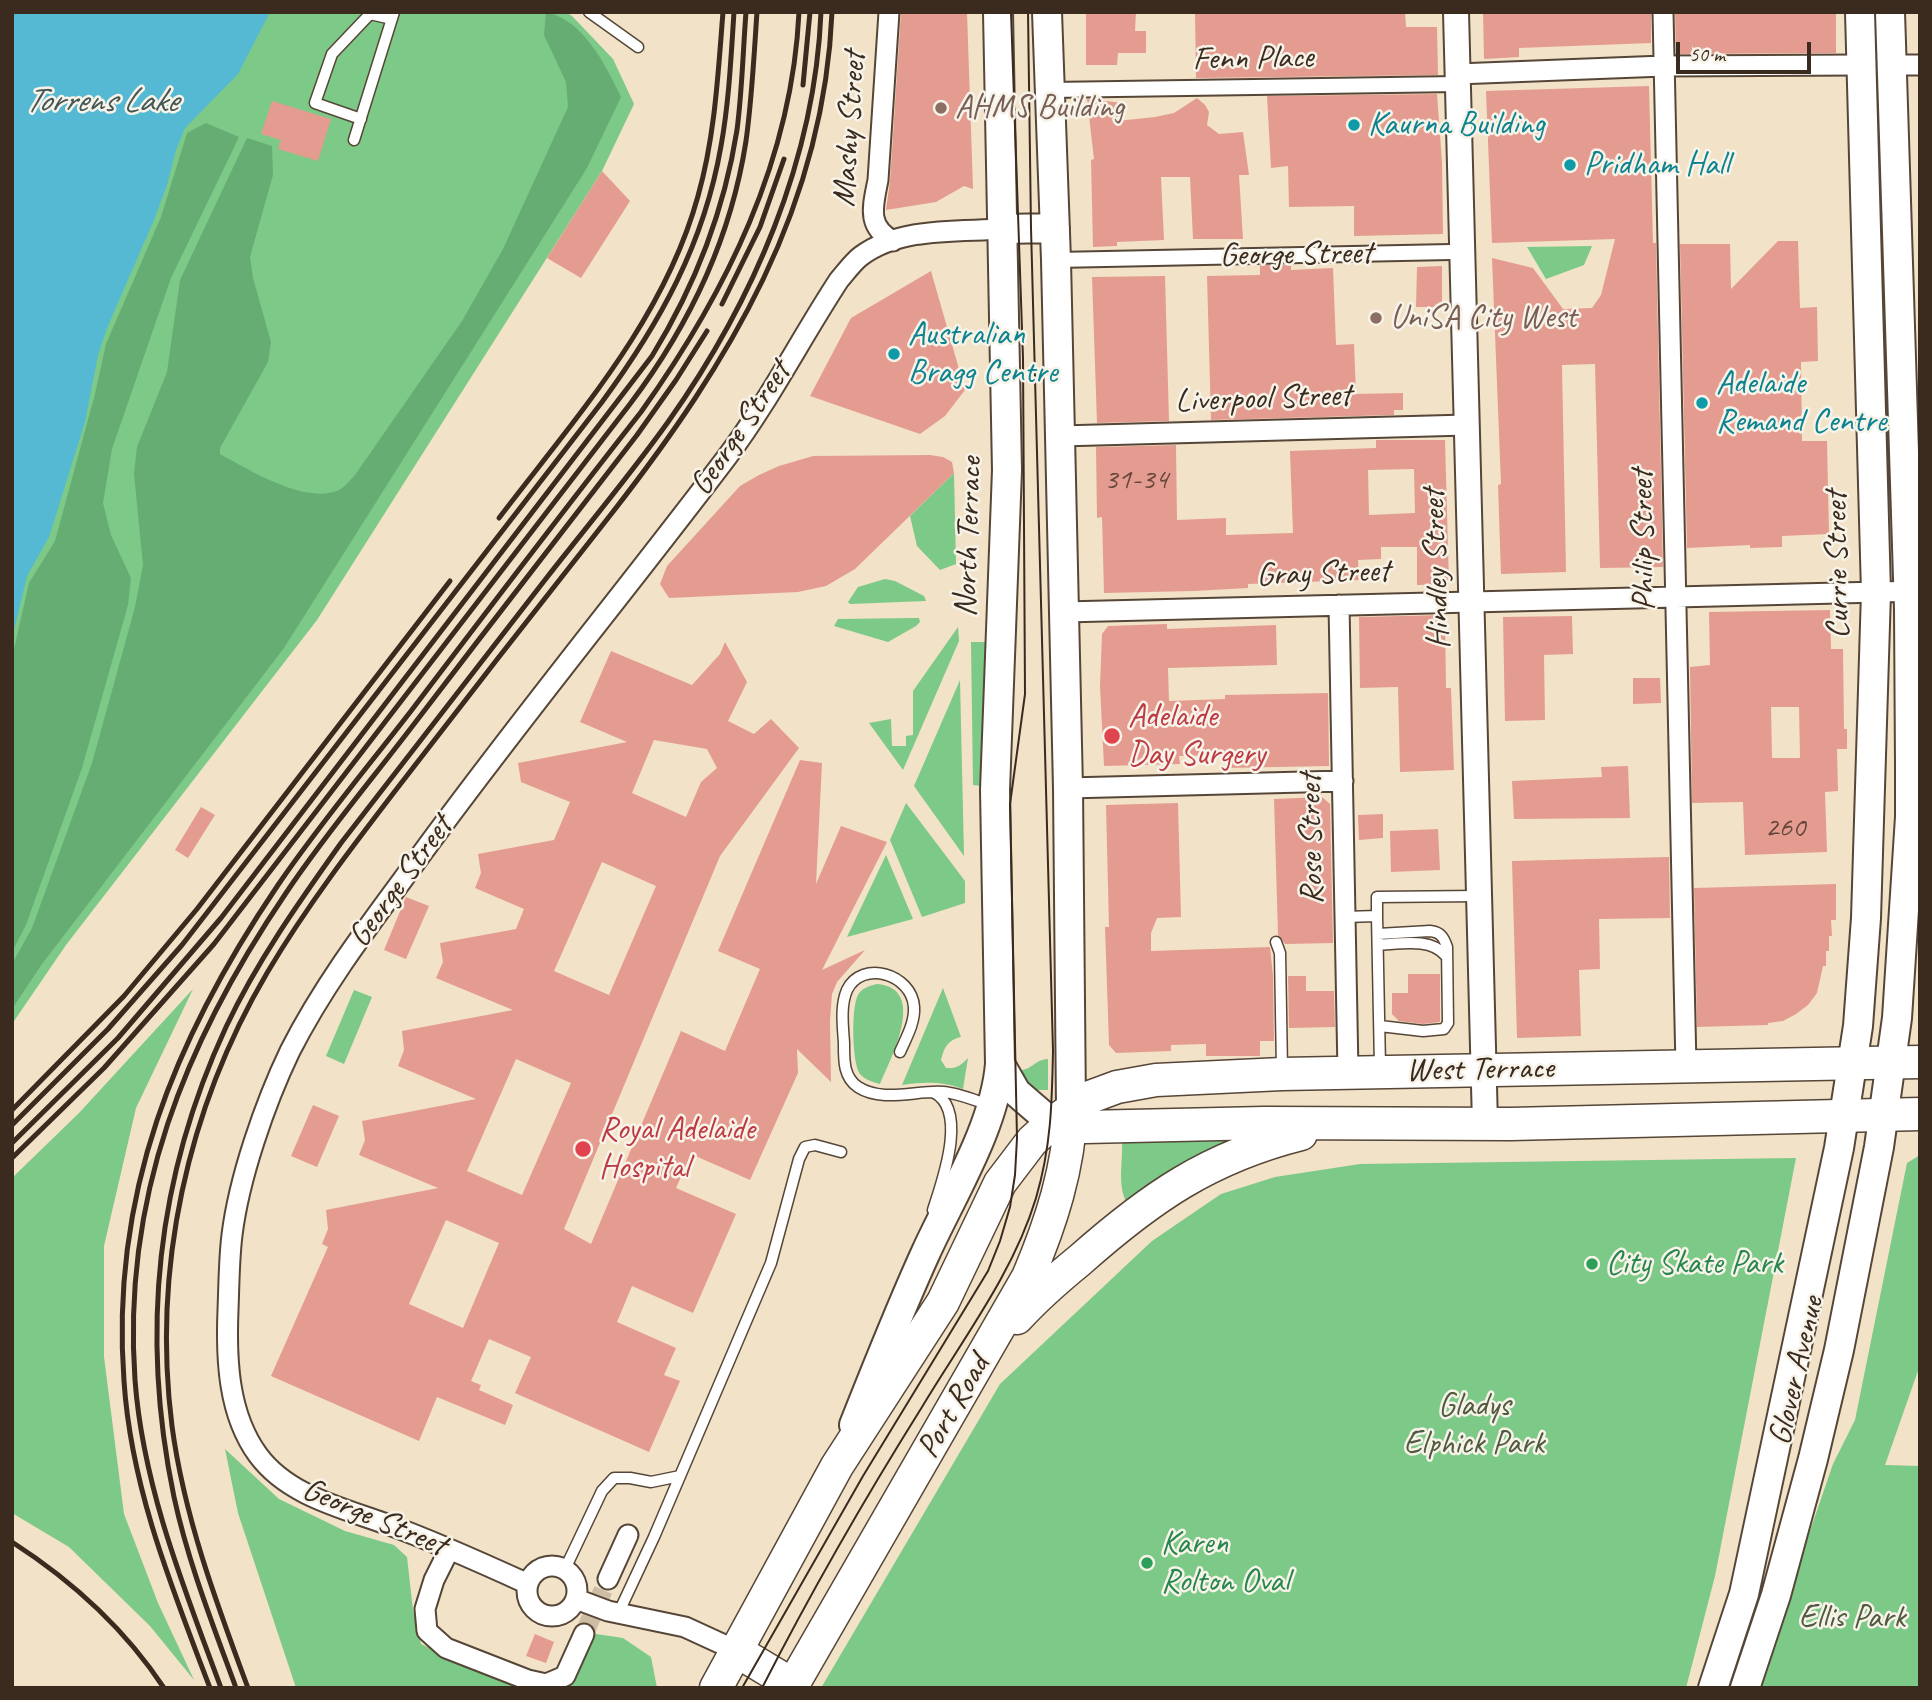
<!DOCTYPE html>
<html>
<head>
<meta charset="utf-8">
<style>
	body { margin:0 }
	#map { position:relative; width:1932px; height:1700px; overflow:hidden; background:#f2e2c7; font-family:Caveat,sans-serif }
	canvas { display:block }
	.frame { position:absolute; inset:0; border:14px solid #3b2a1e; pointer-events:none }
	.scale { position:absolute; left:1676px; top:42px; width:135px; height:32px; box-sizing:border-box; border:4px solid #3b2a1e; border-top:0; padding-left:9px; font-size:21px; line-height:24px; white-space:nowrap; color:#3b2a1e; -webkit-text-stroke:5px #f7f3e8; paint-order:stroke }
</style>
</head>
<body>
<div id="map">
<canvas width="1932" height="1700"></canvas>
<div class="frame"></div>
<div class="scale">50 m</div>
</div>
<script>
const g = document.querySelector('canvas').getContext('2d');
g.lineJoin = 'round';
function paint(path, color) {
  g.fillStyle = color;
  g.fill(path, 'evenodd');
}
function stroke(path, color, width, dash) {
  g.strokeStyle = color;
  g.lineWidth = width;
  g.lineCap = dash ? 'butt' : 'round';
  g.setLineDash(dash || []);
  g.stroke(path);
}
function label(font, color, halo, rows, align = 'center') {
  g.font = font + ' Caveat,sans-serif';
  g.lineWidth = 5;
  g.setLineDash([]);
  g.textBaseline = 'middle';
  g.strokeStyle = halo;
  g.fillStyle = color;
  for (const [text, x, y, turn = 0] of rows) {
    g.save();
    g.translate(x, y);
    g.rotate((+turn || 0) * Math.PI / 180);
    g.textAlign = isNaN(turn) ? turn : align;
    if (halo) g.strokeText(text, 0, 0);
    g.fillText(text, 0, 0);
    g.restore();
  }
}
paint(new Path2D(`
	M12,12H566L572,16L613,59L634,104L602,171L317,620L66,945L12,1024Z
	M1592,246L1584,265L1546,279L1527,247Z
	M954,473L956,564L940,570L917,546L910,516Z
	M885,579L895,581L924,596L926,601L850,604L848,602L858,587Z
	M914,618H919L920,622L916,626L888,642L834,626L838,619Z
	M958,627L959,641L903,770L869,723L891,719L892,746H906V736L913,735V691Z
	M971,642H988L982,786L973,785Z
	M960,680L964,856L914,786Z
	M906,803L965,881V903L922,917L890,840Z
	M886,855L913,919L847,937Z
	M877,984C928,988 891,1058 880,1084C873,1082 865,1080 860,1074C852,1064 851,1007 858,995C862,988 869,986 877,984Z
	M943,988L961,1037C948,1040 944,1047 941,1060L946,1068C957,1069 961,1065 968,1058L963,1089C942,1081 924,1082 902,1085Z
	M193,989L136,1108L104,1246V1357L124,1514L158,1603L194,1680L150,1626L69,1547L12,1513V1178L79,1113Z
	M354,990L372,997L344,1064L326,1056Z
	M1048,1059V1090H1032L1026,1082L1021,1070C1033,1069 1034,1060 1048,1059Z
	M1230,1141L1232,1143L1127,1203C1117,1186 1123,1162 1122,1142Z
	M1920,1155V1365L1885,1465L1920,1466V1688H1756L1833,1464L1855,1420L1907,1163Z
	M1796,1158L1715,1576L1686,1688H821L1000,1384L1152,1241L1221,1194L1275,1177L1360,1164Z
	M225,1449L279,1499L345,1531L394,1545L407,1557L413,1610L421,1644L493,1678L524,1688H296L238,1513Z
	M596,1634L623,1638L651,1657L657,1688H561L572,1682Z`), '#7dc987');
paint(new Path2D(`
	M546,12C584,20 606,66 621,97L587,168L284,648L42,964L12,1009V964L32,928L92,763L135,607L143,565L134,474L137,447L167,372L180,280L247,138L272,146L273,175L250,257L253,278L271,342L268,362L220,448V454C249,470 306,505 339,490C345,487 350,480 355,475L462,321L503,249L568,107L566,82L544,35Z
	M206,123L239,137L171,278L112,449L103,503L111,535L131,578L128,605L82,768L26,925L12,952V658L29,583L55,541L95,394L106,344L161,217L187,133Z`), '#66ad74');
paint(new Path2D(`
	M12,12H270L238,74L185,128L176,150L167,185L154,220L107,328L98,355L85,422L49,537L27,576L12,638Z`), '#55b9d3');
paint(new Path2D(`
	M901,12H967L973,189L964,186L936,202L886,210L890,181Z
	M1086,12H1136L1135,31H1146V53H1118L1117,65H1086Z
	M1195,12H1405L1406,27H1437L1438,75L1196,78Z
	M1483,12H1651V43L1519,48V57L1484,59Z
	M1675,12H1836V53L1676,54Z
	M1649,86L1653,243H1656L1663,567L1600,568L1595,364L1562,365L1566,572L1501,574L1498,485L1501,484L1492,258L1533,268L1563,309L1592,308L1601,295L1615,239L1492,243L1486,91Z
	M1437,94L1442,162L1443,234L1354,236V206L1289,207L1288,166L1271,168L1267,96Z
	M1197,98L1205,105L1209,112L1207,125L1219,134L1243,132L1249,175H1239L1243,239H1193L1190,177H1161L1164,240L1117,242V246L1093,247L1091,160L1094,159L1087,99L1123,103L1117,121L1155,117L1174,113Z
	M272,101L331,119L318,161L278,149L281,140L261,134Z
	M602,171L630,201L581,278L547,258Z
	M1778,241H1798L1800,308L1817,307L1818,361L1801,362L1802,441H1827L1829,534L1782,536V547L1750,548V545L1687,548L1680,244H1730L1731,289Z
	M1260,265H1291V270L1333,268L1336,345L1354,344L1356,394L1403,393V410H1394V415L1211,420L1207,276L1260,275Z
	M1442,266V307H1416L1417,267Z
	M931,271L965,390L945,416L920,434L810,396L851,318Z
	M1165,276L1169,421L1097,423L1092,277Z
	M1376,440H1445L1449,584L1417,585V547H1381V559L1358,560L1359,580L1248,584V588L1194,591L1104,593L1102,517L1097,518L1096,447L1176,445L1177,520L1226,518V535L1293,533L1290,451L1376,448ZM1414,469L1415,513L1369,515L1368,470Z
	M930,455L943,457L952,462L954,473L855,569L826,586L798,592L669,598L660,584L667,566L740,486L759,475L779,466L813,456Z
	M1830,610L1831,649H1843L1844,729H1847V749H1837L1838,791L1825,792L1827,852L1745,855L1743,802L1692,803L1690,667L1710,665L1709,612ZM1771,707H1799L1800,758H1772Z
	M1445,615L1446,688H1451L1454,770L1400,772L1398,687L1360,688L1359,617Z
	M1572,616L1573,654L1544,655L1545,720L1505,721L1503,617Z
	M1167,624V629L1276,625L1277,665L1168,668L1169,701L1225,699V695L1328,693L1329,766L1226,768V755L1179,756L1180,764L1104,766L1100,686L1102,634L1108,626Z
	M725,642L747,682L728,721L754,734L771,719L799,748L720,856L564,1229L591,1244L681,1031L725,1051L760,969L718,951L800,760L822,763L816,884L841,826L887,842L822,970L865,950L837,982L832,994L830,1021L831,1082L797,1049L798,1073L750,1180L691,1154L676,1188L736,1214L693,1313L632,1286L617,1322L676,1348L664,1375L680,1381L649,1452L515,1393L531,1357L489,1339L471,1381L481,1385L479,1390L513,1405L505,1425L437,1397L419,1441L271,1376L328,1247L322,1244L328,1229L326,1210L438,1188L359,1155L365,1140L362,1121L476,1099L398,1066L404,1050L402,1031L513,1010L436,978L443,962L440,943L516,929L524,909L475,888L481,873L478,854L554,840L570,802L521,782L518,763L627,742L580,722L611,651L692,685L720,654ZM654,740L707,749L717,768L701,782L686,817L632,793ZM602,862L656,886L609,995L554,971ZM516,1059L571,1083L522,1195L467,1171ZM446,1220L499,1243L463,1328L409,1304Z
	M1633,678H1660L1661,703L1633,704Z
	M1628,766L1630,818L1514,819L1512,781L1602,777L1601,767Z
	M1322,797L1330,804L1333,943L1285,944L1278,935L1274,799Z
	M1178,803L1181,917L1157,918L1151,933V951L1270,947L1273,976L1274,1041H1260V1056H1206V1044L1171,1045V1051L1116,1053L1109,1045L1105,927H1109L1106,805Z
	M201,807L215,815L188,858L175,850Z
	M1383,814V838L1359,840L1358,815Z
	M1438,829L1440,870L1391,872L1390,831Z
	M1669,857L1670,918L1599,919L1600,969L1579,970L1581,1036L1517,1038L1512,861Z
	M1836,884V920H1831L1832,936H1829V951H1826V966H1823L1817,993L1808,1005L1796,1014L1783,1021L1768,1023V1025L1697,1027L1694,888Z
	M406,897L429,906L406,959L384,950Z
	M1408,974H1440V1022L1423,1024L1399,1021L1392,1014V993H1408Z
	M1288,976H1306V991H1334L1335,1027L1289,1028Z
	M313,1105L339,1116L317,1167L291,1156Z
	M535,1634L554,1642L546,1663L526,1656Z`), '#e49c90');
stroke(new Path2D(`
	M584,1634L608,1579`), '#cdbda5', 19, [19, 10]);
const service = new Path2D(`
	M589,12L638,47
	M361,119L315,103L332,54L370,14L392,19
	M354,140L394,12
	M1377,916V897L1479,896
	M1345,917L1377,916L1380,1067
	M1378,934L1430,931C1441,932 1444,938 1447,947L1448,1023L1444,1029L1423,1031L1380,1026
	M1276,942L1280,953L1282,1070
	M1378,945C1400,944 1431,937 1446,956
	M900,1052C906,1038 915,1023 914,1007C912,974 862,959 847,990C840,1006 843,1027 844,1043C844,1059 843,1077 858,1087C883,1103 916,1090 943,1092C958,1093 974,1100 989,1105
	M933,1210C942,1182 969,1109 933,1092
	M565,1569L602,1491L614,1478H630L651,1482L680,1476
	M618,1614L654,1537L771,1263L799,1159L805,1147L815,1145L841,1152`);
const pedestrian = new Path2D(`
	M1050,90L1458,84
	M1056,260L1451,252`);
const minor = new Path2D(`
	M889,12L878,180C873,206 866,226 893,241
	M1663,12L1686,1067
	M1892,65H1920
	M1457,74L1664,66L1861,65
	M1060,436L1467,425
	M1339,605L1348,1072
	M1064,612L1920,591
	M1068,788L1343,781
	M449,1550L434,1580L425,1609L427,1631L446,1648L528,1680L546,1684L565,1676L584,1634
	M527 1591a25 25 0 1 1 50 0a25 25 0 1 1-50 0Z
	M608,1579L628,1535
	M528,1584C482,1563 436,1542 389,1525C343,1508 288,1496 258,1455C228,1414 226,1359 228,1310C229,1285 229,1259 232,1235C239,1178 265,1103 290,1051C324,984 370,924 415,863C515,725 624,593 727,457C769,401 801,338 839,280C846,272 853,262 861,256C900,227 956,232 1002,229
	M576,1599L608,1611L685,1627L735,1650`);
const tertiary = new Path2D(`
	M1456,12L1485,1124`);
const secondary = new Path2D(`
	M1047,12L1056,260L1068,788L1071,1109
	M1002,229L1055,228
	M1000,1064L1016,1092L1052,1123
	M854,1425C877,1367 900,1309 926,1252C952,1195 995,1126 1000,1064L995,790L1007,470L998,12
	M1713,1688L1744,1594L1839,1148L1858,1026L1866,918L1876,592L1860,12
	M1745,1688L1776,1595L1813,1459L1839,1350L1879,1147L1897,1018L1910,817V765L1909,609L1890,12`);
const primary = new Path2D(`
	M1052,1123L1085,1127L1264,1123L1511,1124L1920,1114
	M1017,1318C1036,1297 1058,1278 1080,1260C1150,1198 1209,1157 1301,1134
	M735,1650L793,1685
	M716,1688L837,1466L943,1302L1000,1183L1032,1141L1052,1123L1090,1097L1117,1087L1156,1080L1282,1074L1920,1062
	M791,1688L1028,1277C1051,1223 1069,1168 1071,1109`);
stroke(service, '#564637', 13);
stroke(pedestrian, '#564637', 18);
stroke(minor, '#564637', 23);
stroke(tertiary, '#564637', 28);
stroke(secondary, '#564637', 32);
stroke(primary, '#564637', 35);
stroke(service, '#fff', 10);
stroke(pedestrian, '#fff', 14);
stroke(minor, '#fff', 19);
stroke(tertiary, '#fff', 24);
stroke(secondary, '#fff', 28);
stroke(primary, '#fff', 32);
stroke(new Path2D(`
	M742,1688L863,1476L988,1271L1000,1241L1010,1207L1015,1175L1017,1138L1010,804L1025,694L1023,358L1011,12
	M762,1688C811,1592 865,1498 922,1407C962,1340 1013,1274 1036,1198C1051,1147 1052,1104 1053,1051L1031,228L1028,12`), '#3b2a1e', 2);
stroke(new Path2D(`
	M803,85L810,12
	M722,304L760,227L784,159
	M499,518C576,417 664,320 698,196C715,136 718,74 723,12
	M12,1110L124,996L197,909L450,581
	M12,1125L108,1029L182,945L602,402C660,323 704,244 721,146C729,102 731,57 734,12
	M12,1143L118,1038L221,918L652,356C695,286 724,212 737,130C742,92 743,51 746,12
	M12,1158L104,1068L214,944L630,404C689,326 731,238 746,141C752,98 754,55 757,12
	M12,1542C71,1580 125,1629 164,1688
	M210,1688C172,1588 131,1488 124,1381C110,1194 175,1037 278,885C319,825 366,769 411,711C487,611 563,511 641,412C726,293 792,160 799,12
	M221,1688C184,1588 143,1487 135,1380C122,1197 185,1042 286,893C324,836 369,783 411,728C486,630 562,532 637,435L676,380L707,331
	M236,1688C213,1625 188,1562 174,1497C140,1334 156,1178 226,1027C257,961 299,902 341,843C410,754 479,665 548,576C588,525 630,475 668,422C753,302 815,160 821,12
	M248,1688C216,1602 184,1516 172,1426C152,1269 187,1109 267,973C309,902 359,838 409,773C476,686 544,599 612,513C729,363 824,208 832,12`), '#3b2a1e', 5);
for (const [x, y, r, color] of [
	[941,108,7,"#8d6e63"],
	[1354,125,7,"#0f9aa8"],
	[1570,165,7,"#0f9aa8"],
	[1376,318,7,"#8d6e63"],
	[894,354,7,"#0f9aa8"],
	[1702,403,7,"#0f9aa8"],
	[1112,736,9,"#e0444e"],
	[583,1149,9,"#e0444e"],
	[1592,1264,7,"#2e9e5b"],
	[1147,1563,7,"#2e9e5b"]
]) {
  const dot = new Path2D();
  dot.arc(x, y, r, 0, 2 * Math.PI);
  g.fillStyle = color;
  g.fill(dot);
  stroke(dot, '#f7f3e8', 2.5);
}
label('30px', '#65463a', null, [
	["31-34",1136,480],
	["260",1785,828]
]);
label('33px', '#3b2a1e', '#f7f3e8', [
	["Fenn Place",1253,59,-1],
	["Mashy Street",850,129,-86],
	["George Street",1296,255,-1],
	["Liverpool Street",1263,399,-2],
	["George Street",741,429,-56],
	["North Terrace",969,537,-88],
	["Philip Street",1644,540,-91],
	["Currie Street",1838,565,-91],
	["Hindley Street",1437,569,-92],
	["Gray Street",1323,574,-2],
	["Rose Street",1312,839,-91],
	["George Street",401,882,-54],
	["West Terrace",1480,1070,-1],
	["Glover Avenue",1797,1371,-77],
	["Port Road",954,1407,-60],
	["George Street",374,1518,23]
]);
label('33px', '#785e54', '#f7f3e8', [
	["AHMS Building",955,108],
	["UniSA City West",1390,318]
], 'left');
label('33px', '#0d838f', '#f7f3e8', [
	["Kaurna Building",1368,125],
	["Pridham Hall",1584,165],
	["Australian",908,335],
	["Bragg Centre",908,373],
	["Adelaide",1716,384],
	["Remand Centre",1716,422]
], 'left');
label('33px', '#be3a42', '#f7f3e8', [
	["Adelaide",1128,717],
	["Day Surgery",1128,755],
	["Royal Adelaide",599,1130],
	["Hospital",599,1168]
], 'left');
label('33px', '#27864d', '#f7f3e8', [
	["City Skate Park",1606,1264],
	["Karen",1161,1544],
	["Rolton Oval",1161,1582]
], 'left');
label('33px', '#4f5a3e', '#f7f3e8', [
	["Gladys",1474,1406],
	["Elphick Park",1474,1444],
	["Ellis Park",1852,1618]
]);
label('italic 35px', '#435554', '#f7f3e8', [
	["Torrens Lake",101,102]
]);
</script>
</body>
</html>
